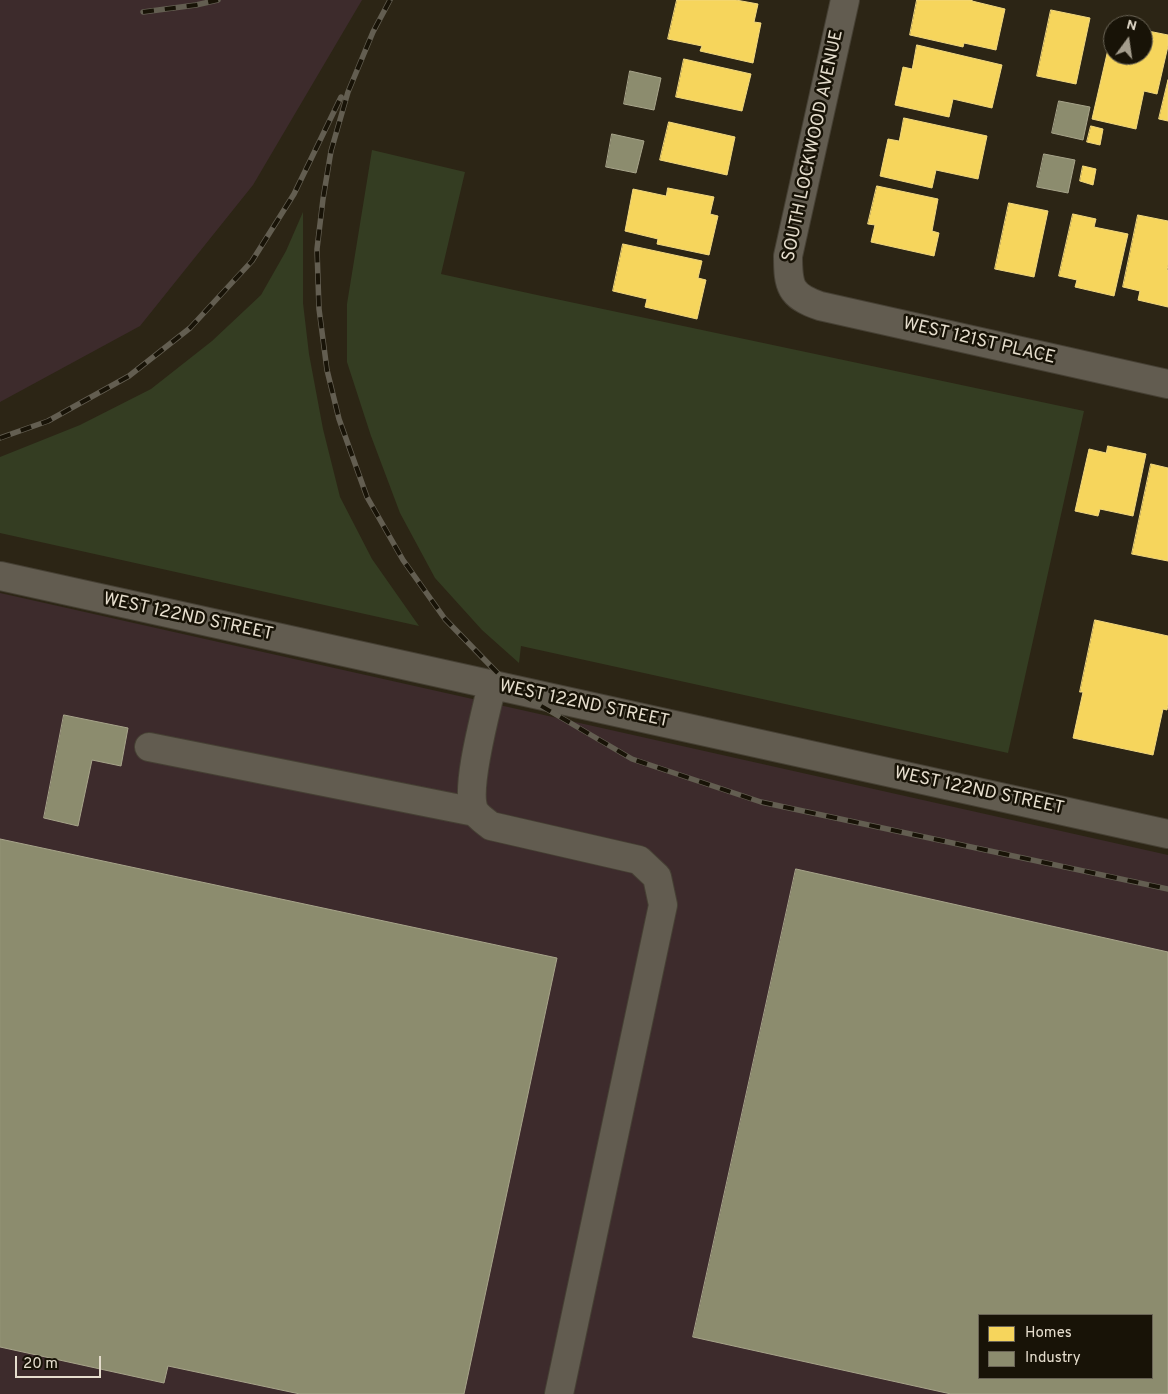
<!DOCTYPE html>
<html>
<head>
<meta charset="utf-8">
<style>
	body { margin:0 }
	#map { position:relative; width:1168px; height:1394px; overflow:hidden; background:#2c2515; font-family:Overpass,sans-serif }
	canvas { display:block }
	.legend { position:absolute; left:978px; top:1314px; width:175px; height:65px; box-sizing:border-box; background:#181307; border:1px solid #6a6456; margin:0; padding:6px 9px; list-style:none; font-size:15px; color:#e5ddcd }
	.legend li { display:flex; align-items:center; gap:10px; height:25px }
	.legend b { width:25px; border:1px solid #6a6456 }
	.north { position:absolute; left:1103px; top:15px; width:50px; height:50px; box-sizing:border-box; background:#181307; border:1px solid #6a6456; border-radius:50%; rotate:14deg; font-size:14px; font-weight:700; line-height:20px; text-align:center; color:#e5ddcd }
	.north::after { content:''; display:block; margin:auto; width:18px; height:22px; background:#a49d8d; clip-path:polygon(50% 0,100% 100%,50% 72%,0 100%) }
	.scale { position:absolute; left:15px; top:1356px; width:86px; height:22px; box-sizing:border-box; border:2px solid #e5ddcd; border-top:0; padding-left:6px; font-size:15px; line-height:18px; white-space:nowrap; color:#e5ddcd; -webkit-text-stroke:4px #181307; paint-order:stroke }
</style>
</head>
<body>
<div id="map">
<canvas width="1168" height="1394"></canvas>
<ul class="legend">
<li><b style="height:14px;background:#f6d55c"></b>Homes</li>
<li><b style="height:14px;background:#8c8c6e"></b>Industry</li>
</ul>
<div class="north">N</div>
<div class="scale">20 m</div>
</div>
<script>
const g = document.querySelector('canvas').getContext('2d');
g.lineJoin = 'round';
function paint(path, color) {
  g.fillStyle = color;
  g.fill(path, 'evenodd');
}
function stroke(path, color, width, dash) {
  g.strokeStyle = color;
  g.lineWidth = width;
  g.lineCap = dash ? 'butt' : 'round';
  g.setLineDash(dash || []);
  g.stroke(path);
}
function label(font, color, halo, rows, align = 'center') {
  g.font = font + ' Overpass,sans-serif';
  g.lineWidth = 5;
  g.setLineDash([]);
  g.textBaseline = 'middle';
  g.strokeStyle = halo;
  g.fillStyle = color;
  for (const [text, x, y, turn = 0] of rows) {
    g.save();
    g.translate(x, y);
    g.rotate((+turn || 0) * Math.PI / 180);
    g.textAlign = isNaN(turn) ? turn : align;
    if (halo) g.strokeText(text, 0, 0);
    g.fillText(text, 0, 0);
    g.restore();
  }
}
paint(new Path2D(`
	M0,0H362L253,185L140,326L0,402Z
	M0,593L1168,855V1394H0ZM979,1315H1152V1378H979Z`), '#3d2b2c');
paint(new Path2D(`
	M372,150L465,172L441,274L537,295L1084,411L1008,753L521,646L519,663L482,630L435,578L400,513L371,436L347,362V304Z
	M303,212V303L309,354L323,429L340,497L372,559L419,626L0,533V457L80,425L151,389L212,341L261,295L286,251Z`), '#343d22');
const homes = new Path2D(`
	M677,0H736L758,4L754,22L761,23L753,63L700,51L702,46L668,39Z
	M917,0H972V1L1005,9L996,50L964,43L963,47L910,35Z
	M1051,10L1090,18L1076,84L1037,76Z
	M1143,30L1168,35V46L1157,94L1144,91L1136,129L1092,119L1112,32H1113V55H1143Z
	M917,45L1002,65L992,108L953,99L949,117L895,105L903,67L912,69Z
	M684,59L751,74L742,111L676,97Z
	M1168,80V121L1159,119Z
	M904,118L987,136L978,179L936,170L932,188L880,176L888,139L899,141Z
	M669,122L735,137L727,175L660,160Z
	M1091,126L1103,129L1100,145L1087,142Z
	M1083,166L1096,169L1093,185L1080,181Z
	M877,186L938,199L932,231L939,233L934,256L871,242L875,225L868,224Z
	M668,188L714,197L710,214L718,216L709,255L657,244L658,239L625,231L633,189L666,196Z
	M1009,203L1048,211L1034,277L995,269Z
	M1073,214L1096,219L1094,227L1128,234L1114,296L1075,287L1077,280L1059,276Z
	M1138,215L1168,221V265L1167,270H1168V307L1138,300L1140,291L1123,287Z
	M623,244L702,261L698,278L706,280L697,319L645,307L647,299L613,291Z
	M1108,446L1146,454L1133,516L1100,509L1098,516L1075,511L1089,449L1106,453Z
	M1151,464L1168,468V561L1132,554Z
	M1095,620L1168,636V705L1167,710L1163,709L1153,755L1073,738L1083,692H1080Z`);
paint(homes, '#f6d55c');
stroke(homes, '#f1d77e', 1);
const industry = new Path2D(`
	M630,71L661,78L654,110L624,104Z
	M1059,101L1090,107L1083,140L1052,133Z
	M612,134L644,141L636,173L606,167Z
	M1044,154L1075,160L1068,193L1037,187Z
	M64,715L128,728L121,766L92,760L78,826L44,818Z
	M0,839L557,958L464,1394H300L168,1366L164,1383L0,1347Z
	M796,869L1168,952V1394H951L693,1337ZM979,1315H1152V1378H979Z`);
paint(industry, '#8c8c6e');
stroke(industry, '#a7a48a', 1);
const minor = new Path2D(`
	M845,0L788,256C788,286 790,296 820,306L1168,384
	M0,576L1168,834
	M492,685C486,712 465,787 474,810C477,816 486,822 491,826L639,860L657,877L663,905L559,1394
	M149,747L475,812`);
stroke(minor, '#464034', 30);
stroke(minor, '#625c50', 28);
const rail = new Path2D(`
	M390,0L373,32L348,92L331,151L323,199L317,249L319,309L327,370L339,419L367,497L403,560L445,619L514,690L632,759L761,802L1168,889
	M143,12L196,5L218,0
	M0,438L48,421L129,376L190,328L252,261L294,194L341,97`);
stroke(rail, '#635e51', 5.5);
stroke(rail, '#181307', 4, [11]);
label('18px', '#e5ddcd', '#181307', [
	["SOUTH LOCKWOOD AVENUE",814,146,-78],
	["WEST 121ST PLACE",979,342,13],
	["WEST 122ND STREET",188,618,12],
	["WEST 122ND STREET",584,705,12],
	["WEST 122ND STREET",979,792,12]
]);
</script>
</body>
</html>
